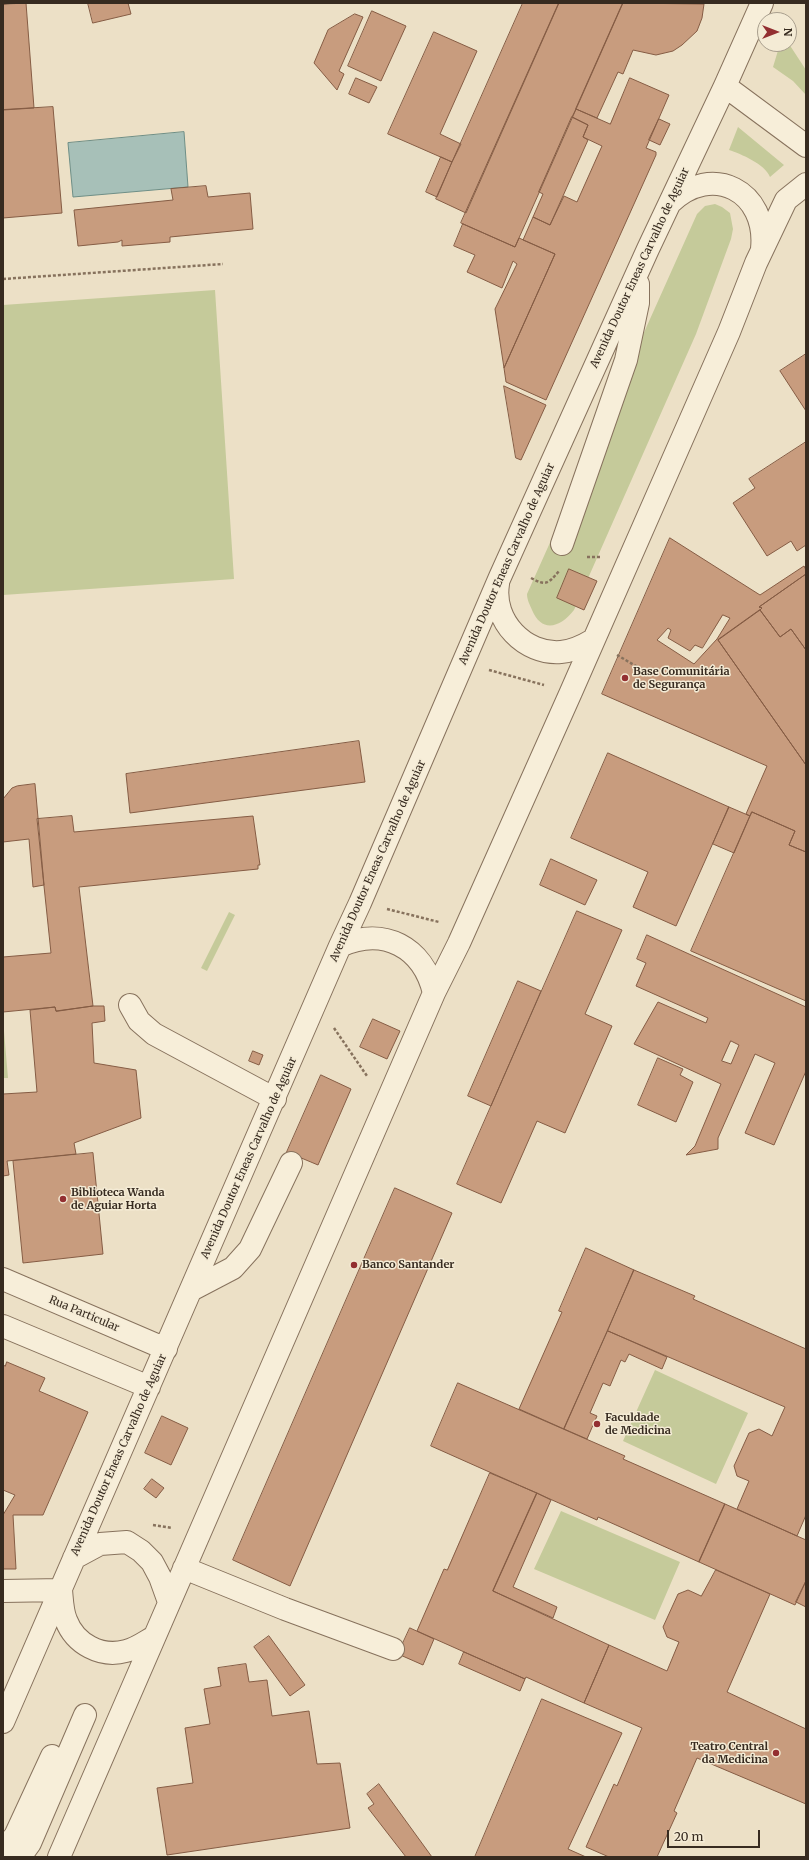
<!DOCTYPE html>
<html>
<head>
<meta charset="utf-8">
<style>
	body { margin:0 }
	#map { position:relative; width:809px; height:1860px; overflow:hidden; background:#ece0c6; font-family:Merriweather,serif }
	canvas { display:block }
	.frame { position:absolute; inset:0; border:4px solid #372b20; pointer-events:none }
	.north { position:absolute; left:757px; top:12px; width:40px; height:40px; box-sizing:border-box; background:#f4ebd5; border:1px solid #a89e8d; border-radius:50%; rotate:90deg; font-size:11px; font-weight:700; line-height:16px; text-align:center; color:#372b20 }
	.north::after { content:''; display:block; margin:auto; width:14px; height:18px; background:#932f31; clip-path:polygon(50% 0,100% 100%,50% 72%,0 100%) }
	.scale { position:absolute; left:667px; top:1830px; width:93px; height:18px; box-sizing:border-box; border:2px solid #372b20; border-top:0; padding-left:5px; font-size:12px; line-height:14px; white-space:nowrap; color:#372b20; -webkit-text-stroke:3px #f4ebd5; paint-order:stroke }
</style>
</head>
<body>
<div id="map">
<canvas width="809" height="1860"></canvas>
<div class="frame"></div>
<div class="north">N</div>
<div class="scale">20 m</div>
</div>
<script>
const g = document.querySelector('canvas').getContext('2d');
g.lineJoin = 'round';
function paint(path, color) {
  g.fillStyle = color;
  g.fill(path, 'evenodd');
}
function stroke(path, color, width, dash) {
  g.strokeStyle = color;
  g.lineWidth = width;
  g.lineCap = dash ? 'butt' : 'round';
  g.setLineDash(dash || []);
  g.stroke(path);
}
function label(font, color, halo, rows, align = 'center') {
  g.font = font + ' Merriweather,serif';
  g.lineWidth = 3;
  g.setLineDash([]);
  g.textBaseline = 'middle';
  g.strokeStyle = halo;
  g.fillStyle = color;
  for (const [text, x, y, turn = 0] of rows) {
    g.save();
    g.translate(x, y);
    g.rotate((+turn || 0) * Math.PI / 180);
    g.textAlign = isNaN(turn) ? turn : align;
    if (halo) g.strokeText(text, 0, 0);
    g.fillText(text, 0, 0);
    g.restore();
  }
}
paint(new Path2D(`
	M780,44H789L806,70V95L793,81L773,67Z
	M738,127L784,165L770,177C765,164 741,154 729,150Z
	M715,204L722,207L730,213L733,229L731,239L696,334L574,610C561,627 542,634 532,610C530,605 527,600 527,594L697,214L705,206Z
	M215,290L234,579L3,595V305Z
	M229,912L235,915L207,971L201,968Z
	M4,1031L8,1078H3V1032Z
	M655,1370L748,1413L716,1484L623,1441Z
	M561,1511L680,1562L655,1620L534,1569Z`), '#c5ca9a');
const water = new Path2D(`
	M184,132L188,187L73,197L68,143Z`);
paint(water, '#a7c0b8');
stroke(water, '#6e8e86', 1);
const building = new Path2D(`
	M26,3L34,108L3,110V5Z
	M88,3H128L131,14L93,23Z
	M523,3H559L466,213L436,199Z
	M559,3H623L515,247L461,223Z
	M623,3L704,4L702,18L697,31L682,45L673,51L656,55L633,50L623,74L618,72L597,118L576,109Z
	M372,11L406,26L381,81L348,66Z
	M355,14L363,17L339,71L344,74L337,90L314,63L328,30Z
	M434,32L477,51L440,134L461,144L452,162L388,134Z
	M356,78L377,87L369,103L349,94Z
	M630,78L669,95L646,148L656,152V155L546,400L506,382L504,368L555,254L523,240L533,217L550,225L564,196L577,202L602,146L583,137L588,125L572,117L576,109L610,124Z
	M53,107L62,213L3,218V110Z
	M572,117L588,125L583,137L588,140L550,225L533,217L543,194L539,192Z
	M659,119L670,124L660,145L649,140Z
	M441,157L452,162L437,197L426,192Z
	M206,186L208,197L250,193L253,229L170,237V242L122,246V240L118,242L78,246L74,210L173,200L171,189Z
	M463,224L515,247L519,238L555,254L504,368L495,309L517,264L513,261L502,288L467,272L475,255L454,246Z
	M806,354V411L780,371Z
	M504,386L546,405L521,460L516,458Z
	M806,442V545L797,551L791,541L767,556L733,503L755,488L749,479Z
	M670,538L760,595L804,566L806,570V574L759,607L762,608L760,610L718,640L806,765V852L789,845L795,831L752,812L750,816L746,814L767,766L602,694ZM723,615L730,618L717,639L694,664L657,640L668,628L671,630L668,638L690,651L695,645L702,648Z
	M569,569L597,581L584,610L557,598Z
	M806,571V650L791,629L780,637L760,610L762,608L759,607L806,574Z
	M760,610L780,637L791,629L806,650V765L718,640Z
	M359,741L365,782L130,813L126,774Z
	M608,753L729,807L676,926L633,907L648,872L571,838Z
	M35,784L44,885L33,887L29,839L3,842V799L12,788L17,786Z
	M729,807L750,816L734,853L713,844Z
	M752,812L795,831L789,845L806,852V1001L691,951Z
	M72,816L74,832L253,816L260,865H258V869L79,887L93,1006L56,1011L55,1007L3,1012V957L51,953L37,819Z
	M551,859L597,880L585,905L540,885Z
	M577,911L622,930L585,1014L612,1026L565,1133L537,1121L501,1203L457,1184Z
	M647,935L806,1007V1071L774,1145L745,1133L775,1063L755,1054L718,1138V1149L686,1155L695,1146L721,1084L634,1044L658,1002L706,1023L708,1018L636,986L646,963L637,959ZM731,1041L739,1045L731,1064L722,1061Z
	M518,981L541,991L491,1106L468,1096Z
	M93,1006H104L105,1021L92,1023L94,1063L136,1070L141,1118L74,1143L76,1154L7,1161L9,1175L3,1176V1094L37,1092L30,1010L55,1007L56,1011Z
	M373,1019L400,1031L387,1059L360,1047Z
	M253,1051L263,1055L259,1065L249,1061Z
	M658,1058L683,1069L680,1075L693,1082L676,1122L638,1105Z
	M321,1075L351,1089L318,1165L287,1152Z
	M93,1153L103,1254L23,1263L13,1161Z
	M395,1188L452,1213L290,1586L233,1560Z
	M586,1248L634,1270L564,1429L519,1409L562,1312L559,1311Z
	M634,1270L695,1296L693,1299L806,1349V1515L797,1536L737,1509L749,1481L737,1476L734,1466L749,1433L759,1429L772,1436L785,1407L608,1331Z
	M608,1331L667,1357L662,1369L629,1354L625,1362L621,1360L610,1386L603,1383L590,1413L597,1416L587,1439L564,1429Z
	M7,1362L45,1378L39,1391L88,1412L43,1515H13L16,1569H3V1515L15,1495L3,1490V1365L5,1366Z
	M458,1383L625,1456L623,1459L725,1504L699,1562L598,1517L597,1520L431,1446Z
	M162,1416L188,1428L171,1465L145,1453Z
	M490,1473L537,1493L493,1591L609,1645L584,1703L526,1677L525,1679L417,1631L444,1569L447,1570Z
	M152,1479L164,1488L156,1498L144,1489Z
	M537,1493L551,1500L513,1587L557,1607L553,1618L493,1591Z
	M725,1504L806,1540V1581L795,1605L699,1562Z
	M716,1570L770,1594L727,1692L806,1729V1804L697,1758L674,1811L677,1813L657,1857H609L586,1847L614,1784L617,1786L642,1728L584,1703L609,1645L667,1671L679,1642L667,1637L663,1627L678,1594L688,1590L701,1596Z
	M806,1581V1607L796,1602Z
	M410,1628L434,1639L423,1665L398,1654Z
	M269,1636L305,1685L290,1696L254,1647Z
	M464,1652L525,1679L520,1691L459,1664Z
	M246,1664L249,1682L267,1680L272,1716L309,1711L317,1764L340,1763L350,1828L167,1855L157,1788L193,1783L185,1728L210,1724L204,1689L221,1686L218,1668Z
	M542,1699L622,1733L568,1849L586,1857H475Z
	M379,1784L432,1857H406L368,1808L374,1804L367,1794Z`);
paint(building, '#c89c7e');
stroke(building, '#855c44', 1);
const minor = new Path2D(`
	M725,86L806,146
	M670,203C712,162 768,191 762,249
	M562,544L626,360L638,303V284
	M498,584C492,621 525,655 561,652C573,651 583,646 593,640
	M340,946C384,926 423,947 434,993
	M130,1005L139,1021L154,1034L275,1099
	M3,1279L166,1349
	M191,1290L233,1268L250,1249L291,1163
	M3,1326L149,1387
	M74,1558L100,1544L127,1542L141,1551L152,1562L160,1577L169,1602
	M184,1568L285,1609L393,1649
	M3,1591L61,1590C62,1599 62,1611 66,1620C75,1644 101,1658 126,1651C136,1649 145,1642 154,1637
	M3,1722L340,946L360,903L500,577L648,249L725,86L762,3
	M3,1850L15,1836L52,1756
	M20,1857L30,1843L85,1715
	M59,1857L434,993L459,943L571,692L729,332L756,263L786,200L806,184`);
stroke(minor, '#87725d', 24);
stroke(new Path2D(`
	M3,279L223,264
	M587,557H600
	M531,578C546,586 548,584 559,571
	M617,655L641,669
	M489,670L544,685
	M387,909L439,922
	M334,1028L367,1076
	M153,1525L172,1528`), '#87725d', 2.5, [3, 2]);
stroke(minor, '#f7eed9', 22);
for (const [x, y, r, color] of [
	[625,678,4,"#932f31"],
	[63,1199,4,"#932f31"],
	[354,1265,4,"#932f31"],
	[597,1424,4,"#932f31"],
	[776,1753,4,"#932f31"]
]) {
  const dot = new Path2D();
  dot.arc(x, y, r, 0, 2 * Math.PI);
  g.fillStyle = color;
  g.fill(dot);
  stroke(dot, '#f4ebd5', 1.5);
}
label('11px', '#372b20', '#f4ebd5', [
	["Avenida Doutor Eneas Carvalho de Aguiar",640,268,-65],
	["Avenida Doutor Eneas Carvalho de Aguiar",507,564,-66],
	["Avenida Doutor Eneas Carvalho de Aguiar",378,861,-66],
	["Avenida Doutor Eneas Carvalho de Aguiar",249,1158,-66],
	["Rua Particular",84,1314,23],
	["Avenida Doutor Eneas Carvalho de Aguiar",119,1455,-66]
]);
label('bold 11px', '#372b20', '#f4ebd5', [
	["Base Comunitária",633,672],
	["de Segurança",633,685],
	["Biblioteca Wanda",71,1193],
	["de Aguiar Horta",71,1206],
	["Banco Santander",362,1265],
	["Faculdade",605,1418],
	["de Medicina",605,1431],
	["Teatro Central",768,1747,"right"],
	["da Medicina",768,1760,"right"]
], 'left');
</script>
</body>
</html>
